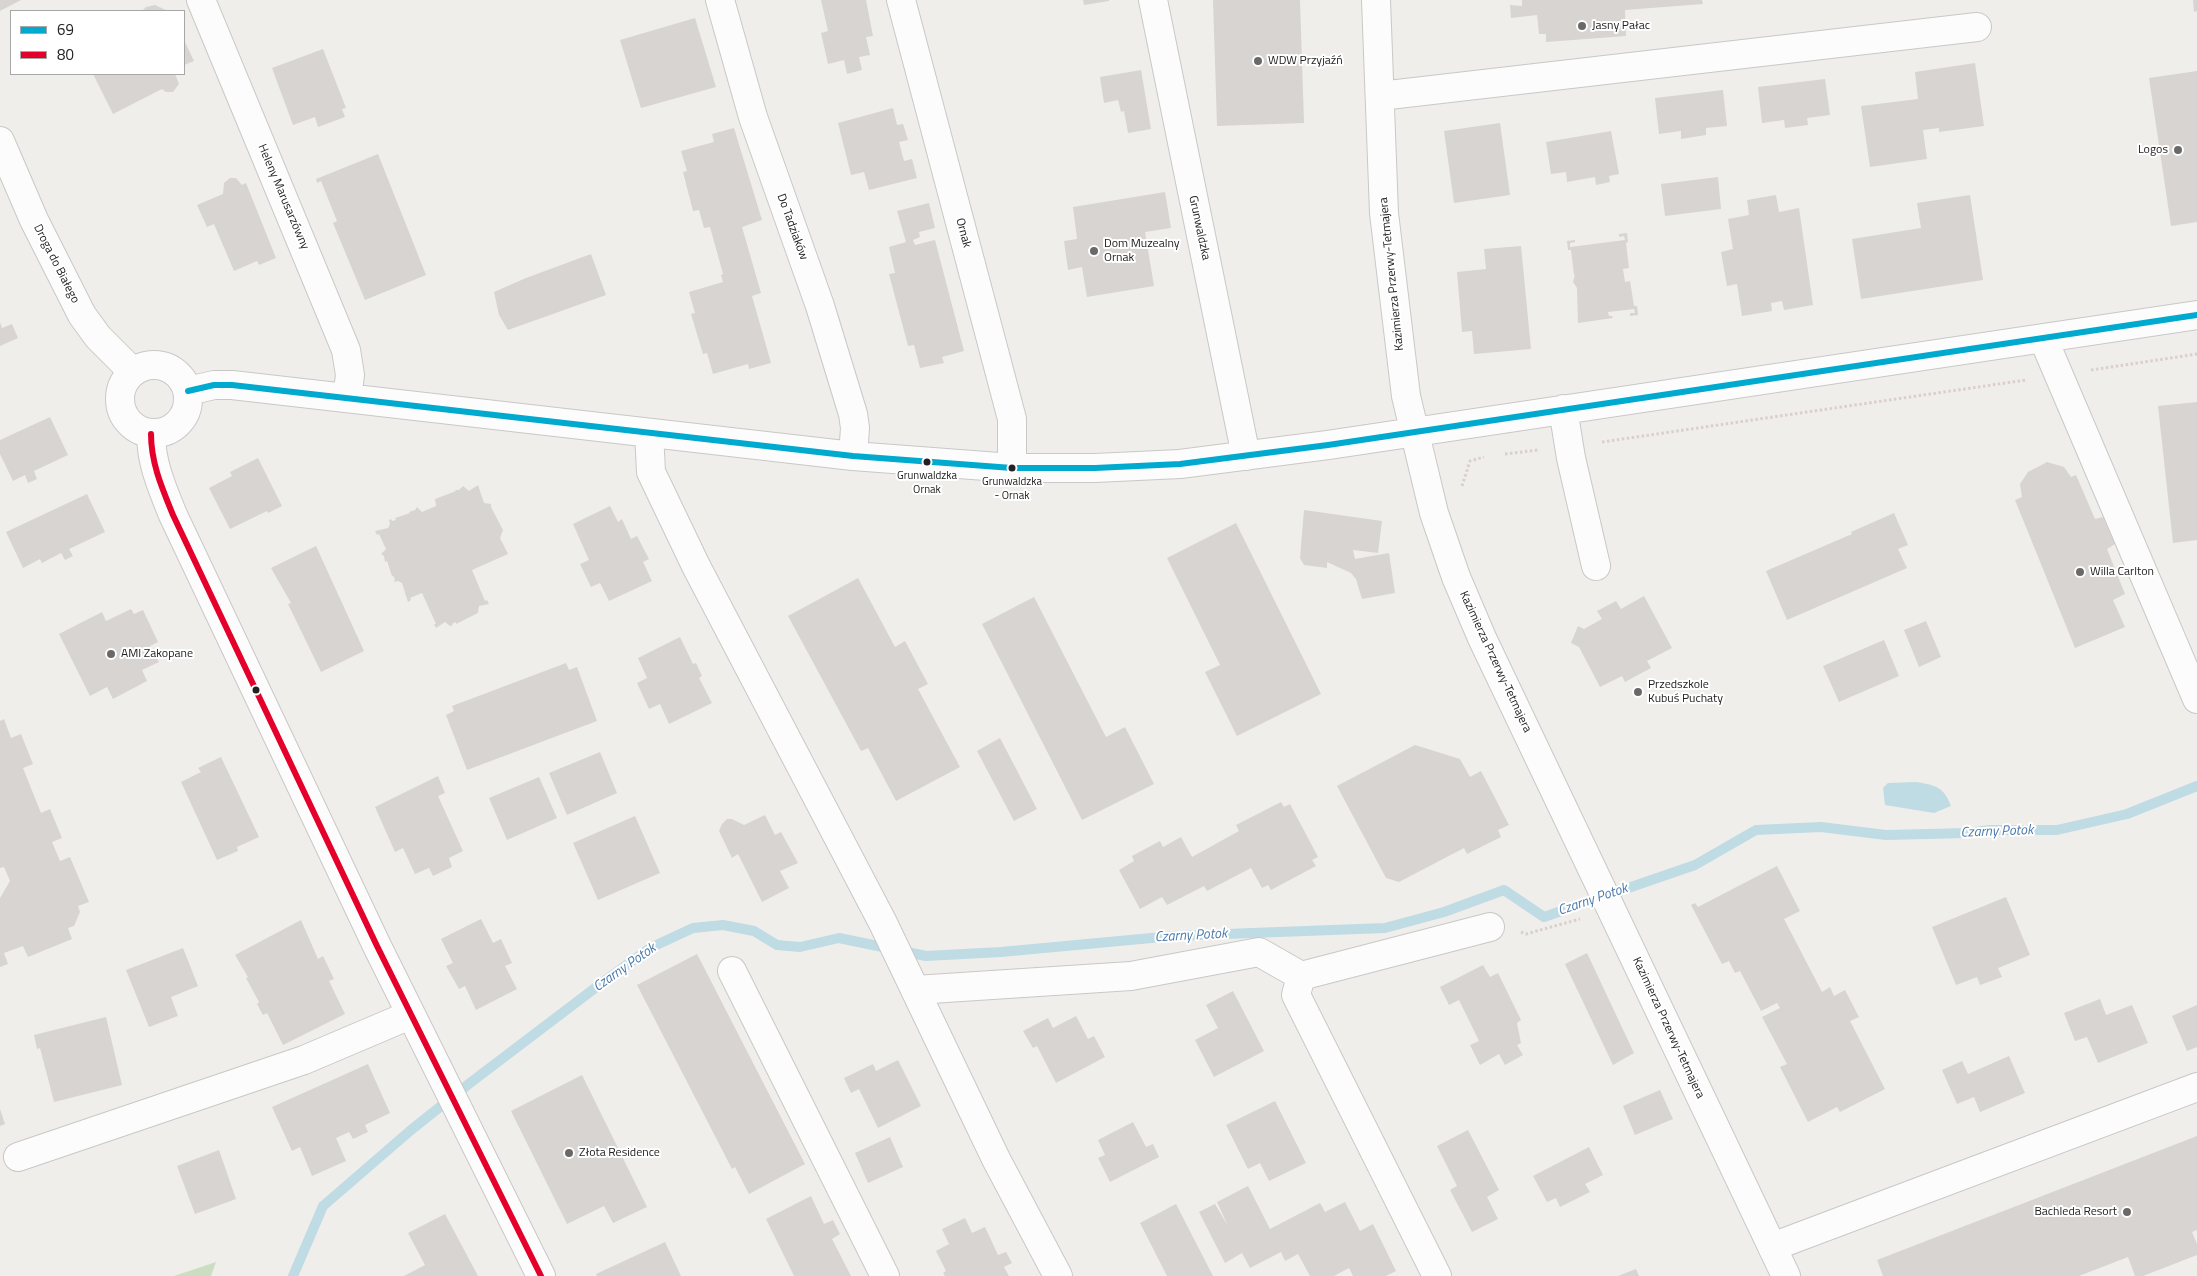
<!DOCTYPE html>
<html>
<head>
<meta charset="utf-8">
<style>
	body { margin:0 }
	#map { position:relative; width:2197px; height:1276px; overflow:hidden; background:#f0eeeb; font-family:"Titillium Web",sans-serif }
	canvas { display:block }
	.legend { position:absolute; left:10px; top:10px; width:175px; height:65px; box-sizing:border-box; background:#fff; border:1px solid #a7a7a7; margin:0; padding:6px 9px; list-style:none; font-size:15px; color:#222 }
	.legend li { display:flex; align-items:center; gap:10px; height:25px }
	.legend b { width:25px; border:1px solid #a7a7a7 }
</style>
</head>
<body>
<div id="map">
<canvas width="2197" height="1276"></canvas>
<ul class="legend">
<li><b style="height:6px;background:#00a9ce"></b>69</li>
<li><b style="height:6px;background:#e4002b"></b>80</li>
</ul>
</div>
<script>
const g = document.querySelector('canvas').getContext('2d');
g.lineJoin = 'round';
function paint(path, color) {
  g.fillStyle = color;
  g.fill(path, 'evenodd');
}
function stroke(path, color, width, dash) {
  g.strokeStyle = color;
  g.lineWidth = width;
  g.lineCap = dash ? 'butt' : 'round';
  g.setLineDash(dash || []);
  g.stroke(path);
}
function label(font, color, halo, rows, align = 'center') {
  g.font = font + ' "Titillium Web",sans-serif';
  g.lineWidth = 4;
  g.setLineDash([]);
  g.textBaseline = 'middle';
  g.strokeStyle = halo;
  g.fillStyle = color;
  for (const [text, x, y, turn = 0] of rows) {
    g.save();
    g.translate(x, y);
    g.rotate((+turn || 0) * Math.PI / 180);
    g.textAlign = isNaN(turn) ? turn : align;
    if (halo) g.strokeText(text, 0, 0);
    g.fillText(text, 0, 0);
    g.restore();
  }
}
paint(new Path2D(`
	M216,1262L211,1276H174Z`), '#cbdec1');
paint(new Path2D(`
	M1916,782C1935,785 1944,787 1951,806L1934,813L1885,805L1883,788L1888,783Z`), '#bfdbe3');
stroke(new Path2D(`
	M293,1276L323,1206L411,1130L470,1083L603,982L650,948L693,928L723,925L754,931L777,945L800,947L839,938L926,956L1001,952L1173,936L1385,928L1444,912L1504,890L1544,917L1695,865L1756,830L1821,827L1886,835L1967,833L1990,830H2057L2127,814L2197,786`), '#bfdbe3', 10);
paint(new Path2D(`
	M0,0H21L0,11Z
	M821,0H866L873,36L866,37L870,55L859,57L862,70L847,74L844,60L828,64L821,33L828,31Z
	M1083,0H1109V1L1084,5Z
	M1213,0H1300L1304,123L1217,126Z
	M1522,0H1702L1703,4L1625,10L1626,36L1546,42V34H1539L1537,15L1511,18L1510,5L1522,6Z
	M2193,0H2197V11L2194,12Z
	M155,5L168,11H142L146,7Z
	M695,18L716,87L641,108L620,40Z
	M184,40L194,61L184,65Z
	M323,49L346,108L342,109L345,117L318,127L315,117L293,125L272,68Z
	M1975,63L1984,126L1939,132V128L1923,130L1927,159L1870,167L1861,106L1918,99L1915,72Z
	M1141,70L1151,129L1128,133L1124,111L1121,112L1118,100L1104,103L1100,77Z
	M2197,71V222L2171,226L2149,78Z
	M93,74H175L179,84L173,92H166L162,89L113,114Z
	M1825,79L1830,115L1807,118L1808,125L1785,128L1784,120L1762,123L1758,87Z
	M1723,90L1727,126L1706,128V135L1681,139V131L1659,134L1655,98Z
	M893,108L897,125L903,124L908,140L899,142L904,161L912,159L917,178L869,190L864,172L851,175L838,123Z
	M1500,123L1510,195L1454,203L1444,131Z
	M734,128L762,220L742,227L761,293L752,296L771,363L749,369L748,364L713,374L707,353L703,354L691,314L695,313L689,292L723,282L721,275L723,274L710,227L704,228L699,210L693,211L683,172L687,171L681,151L714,142L712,134Z
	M1611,131L1619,174L1609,176L1610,182L1596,185L1595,177L1567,182L1566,172L1551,174L1546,142Z
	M378,154L426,275L365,300L333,223L337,221L321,181L317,183L316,179Z
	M1718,177L1721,209L1665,216L1661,184Z
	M230,178H236L242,185L246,183L276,258L259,265L257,261L234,271L214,224L207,227L197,205L223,194L224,183Z
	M1165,192L1171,228L1145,232L1154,286L1087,297L1082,267L1068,270L1064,241L1077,239L1073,207Z
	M1776,195L1779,212L1799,208L1813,305L1784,310L1782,301L1771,303L1772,311L1742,316L1737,284L1727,286L1721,252L1733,249L1728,219L1749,215L1747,200Z
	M1970,195L1983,280L1861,299L1852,239L1921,228L1917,203Z
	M929,203L935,228L919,232L920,237L913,240L915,245L935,240L964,351L942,357L944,363L920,368L914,345L908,346L889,274L895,273L889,247L906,242L897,211Z
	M1627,233L1628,242L1626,243L1629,268L1623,269L1625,282L1630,281L1634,306H1637L1638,315L1630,316V313H1635L1634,309L1608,312L1609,316H1612L1613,318L1578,323L1577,288L1573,282L1575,275H1574L1571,250H1568L1567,241L1575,240V242L1570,243V247L1625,240L1624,236L1619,237V234Z
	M1521,246L1531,349L1474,354L1472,331L1462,332L1457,272L1486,269L1484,249Z
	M591,254L606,295L508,330L499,315L494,292L526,278Z
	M0,322L2,328L12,324L18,338L0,346Z
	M2197,402V540L2173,543L2158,406Z
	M50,417L68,455L34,471L37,479L28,483L25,475L13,481L0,454V440Z
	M258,458L282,506L268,513L267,511L230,529L209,488L232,476L230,472Z
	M2047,462L2064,467L2071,477L2076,475L2095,519L2103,517L2115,544L2107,549L2125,594L2113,600L2125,627L2075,648L2015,500L2022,497L2020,484L2028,472Z
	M478,485L484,503L491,504V507L503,530L500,538L508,554L472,570L485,601L487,600L489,604L479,606L478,613L456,624V622L452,624L453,625L450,626L445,622L436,628L434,624H436L422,593L410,598L411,600L408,602L402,583L398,581L394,582L395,579L393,576H392L387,561L385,562L384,556L381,554L386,549L379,534L377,535L375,531L388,528L390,524L389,520L391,519L392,521L396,520L395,518L410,513L409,512L415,510L417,507L422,512L436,506L435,499L456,491L455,490H459L463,486L469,491Z
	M87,494L105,532L69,549L73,556L65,560L61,553L42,563L40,559L23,568L6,532Z
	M610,506L618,522L622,519L631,539L637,536L649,559L643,562L652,581L609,601L600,583L591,587L580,564L589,560L573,524Z
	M1304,510L1382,521L1378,553L1353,550L1355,559L1389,553L1395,593L1362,599L1356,579L1351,573L1327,562V568L1304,565L1300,558Z
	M1894,513L1908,545L1898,549L1907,568L1787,620L1766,571L1852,534L1851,532Z
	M1236,523L1321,694L1237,736L1205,672L1220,665L1167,558Z
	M316,546L364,651L321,672L288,604L291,603L271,568Z
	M858,578L895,647L905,641L928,684L918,689L960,767L896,801L868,748L861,751L788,616Z
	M1644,596L1672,648L1647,661L1651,668L1625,682L1622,676L1600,687L1579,647L1571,643L1578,626L1584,629L1602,619L1597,611L1616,601L1621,609Z
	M1034,597L1106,737L1125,727L1154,784L1082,820L982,624Z
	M131,609L134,614L143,610L158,642L150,646L159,662L142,670L147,681L113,699L107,687L90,696L59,634L102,612L106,621Z
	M1926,621L1941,657L1919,667L1904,630Z
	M680,637L693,664L696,663L702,676L699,678L712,703L669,724L660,704L649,709L637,683L647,678L638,658Z
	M1884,640L1899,676L1839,702L1823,666Z
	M566,663L569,670L577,667L597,721L467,770L446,715L454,711L452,706Z
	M4,719L11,738L21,734L33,764L23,768L41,813L50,809L62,838L52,842L60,861L70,857L89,902L78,906L80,912L74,926L68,928L72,939L28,957L23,946L4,953L8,964L0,967V898L10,881L4,867L0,868V721Z
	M1000,738L1037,809L1014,821L977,751Z
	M1415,745L1460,759L1470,777L1481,771L1509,825L1498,830L1501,837L1467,854L1464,848L1399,882L1386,878L1337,786Z
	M600,752L617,793L567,815L549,773Z
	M221,757L259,837L237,847L238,851L217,860L181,782L201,772L198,768Z
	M438,776L445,793L438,796L463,851L449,858L452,867L433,876L429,868L415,874L403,848L395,852L375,807Z
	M539,777L557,818L507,840L489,798Z
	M1281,802L1284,807L1290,804L1318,857L1312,860L1316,866L1271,890L1268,885L1262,888L1251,868L1207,891L1204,886L1167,905L1162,897L1140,909L1119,870L1134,861L1132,856L1160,841L1163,847L1181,837L1192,857L1239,831L1236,825Z
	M765,815L775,835L781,832L798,863L780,871L789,888L762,902L738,854L732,858L719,831L722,824L727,819H732L744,825Z
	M635,816L660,873L598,900L573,843Z
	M1777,866L1800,911L1784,919L1822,992L1830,987L1834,996L1845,990L1859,1017L1850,1021L1885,1089L1840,1112L1837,1107L1808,1122L1780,1067L1787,1064L1762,1017L1780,1008L1777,1003L1761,1011L1740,971L1735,973L1729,961L1722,964L1691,905L1695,903L1698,907Z
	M2006,897L2030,955L1998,968L2002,977L1980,985L1977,977L1956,985L1932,927Z
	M481,919L493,943L501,939L512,963L505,966L517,989L476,1010L465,986L459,989L446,966L453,963L441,939Z
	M301,920L318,959L323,956L334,979L329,981L345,1014L283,1045L267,1013L263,1015L257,1004L259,1002L246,978L248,977L235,955Z
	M183,948L198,986L171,997L178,1016L149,1027L126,970Z
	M1587,953L1634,1053L1613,1065L1565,964Z
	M697,954L805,1164L749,1194L735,1167L732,1169L637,985Z
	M1483,965L1490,977L1498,973L1521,1020L1517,1023L1521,1043L1517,1045L1523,1055L1505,1065L1499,1054L1480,1065L1470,1045L1479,1041L1459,1000L1449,1005L1440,987Z
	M1233,991L1264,1051L1214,1077L1195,1040L1218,1028L1206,1005Z
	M2100,999L2106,1015L2132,1005L2148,1043L2098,1063L2087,1037L2075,1041L2064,1013Z
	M2197,1005V1047L2187,1051L2172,1016Z
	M1076,1016L1088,1039L1094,1036L1105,1057L1056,1083L1037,1046L1033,1048L1023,1031L1048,1018L1053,1028Z
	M106,1017L122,1085L54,1102L40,1048L37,1049L34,1035Z
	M2009,1056L2025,1093L1980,1112L1974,1097L1957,1104L1942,1070L1962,1061L1968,1074Z
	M898,1060L921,1106L878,1128L859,1089L851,1093L844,1078L873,1064L876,1071Z
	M368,1064L390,1113L365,1125L368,1132L353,1139L349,1132L336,1138L346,1161L312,1176L300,1147L292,1151L272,1107Z
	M582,1075L647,1207L613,1223L604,1206L567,1224L511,1111Z
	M1660,1090L1673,1119L1635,1135L1623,1106Z
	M1275,1101L1306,1163L1269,1181L1260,1163L1248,1169L1226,1125Z
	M0,1109L5,1124L0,1126Z
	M1133,1122L1146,1147L1153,1144L1159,1157L1110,1182L1098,1158L1105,1155L1098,1140Z
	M1468,1130L1499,1190L1487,1197L1498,1219L1472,1232L1450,1190L1457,1186L1437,1146Z
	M2197,1136V1230L2192,1232L2197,1244V1255L2143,1276H2135L2128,1257L2079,1276H1883L1877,1260Z
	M890,1137L903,1167L868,1183L855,1153Z
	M1589,1147L1603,1175L1585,1184L1590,1192L1560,1207L1556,1198L1547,1202L1533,1176Z
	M219,1150L236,1199L195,1214L177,1166Z
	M1248,1186L1270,1229L1320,1203L1325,1212L1345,1202L1360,1231L1373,1224L1396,1271L1386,1276H1353L1349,1268L1334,1276H1310L1298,1254L1285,1261L1281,1252L1250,1268L1242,1253L1225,1263L1199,1212L1215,1204L1228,1226L1217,1202Z
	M811,1196L824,1224L833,1220L840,1234L832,1239L851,1276H794L766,1219Z
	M1176,1204L1213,1276H1167L1140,1223Z
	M445,1214L478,1276H404L425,1265L408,1233Z
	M965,1218L972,1233L985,1227L998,1255L1006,1252L1012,1263L1004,1267L1009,1276H945L943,1273L946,1271L936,1251L949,1244L942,1229Z
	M665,1242L681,1276H597L596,1274Z
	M1636,1269L1639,1276H1618Z`), '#d7d4d2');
const minor = new Path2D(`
	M201,0L346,350L350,375L347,398
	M720,0L753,117L820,306L853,414L855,428L853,456
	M901,0L1012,419V468
	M1153,0L1246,456
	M1376,0L1384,213L1406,396L1434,513L1456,577L1482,638L1786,1276
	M1380,96L1977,27
	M0,141L34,220L82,315L98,337L133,372
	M2043,338L2197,699
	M120 399a34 34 0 1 1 68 0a34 34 0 1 1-68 0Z
	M188,391L214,385H232L853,456L1012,468H1095L1180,464L1328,445L2197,315
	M1563,409L1571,458L1596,566
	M649,433L651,472L662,495L696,566L883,923L996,1159L1058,1276
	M151,434C151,463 162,488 173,515L377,946L541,1276
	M732,971L885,1276
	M915,990L1131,976L1259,952L1301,976
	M18,1157L304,1060L410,1015
	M1772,1247L2197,1087
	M1437,1276L1296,995L1301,976L1490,927`);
stroke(minor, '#c9c8c7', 30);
stroke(new Path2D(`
	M2091,370L2197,354
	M1602,442L2026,380
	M1505,454L1538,450
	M1462,486L1470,461L1484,457
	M1521,932L1526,934L1580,919`), '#dccecd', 3, [2.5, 2.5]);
stroke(minor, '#fdfcfc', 28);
stroke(new Path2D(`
	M188,391L214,385H232L853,456L1012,468H1095L1180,464L1328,445L2197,315`), '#00a9ce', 6);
stroke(new Path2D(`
	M151,434C151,463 162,488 173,515L377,946L541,1276`), '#e4002b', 6);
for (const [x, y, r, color] of [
	[1582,26,5,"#6a6968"],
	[1258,61,5,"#6a6968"],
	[2178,150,5,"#6a6968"],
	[1094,251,5,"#6a6968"],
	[927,462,4.5,"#222"],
	[1012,468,4.5,"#222"],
	[2080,572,5,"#6a6968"],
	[111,654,5,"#6a6968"],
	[256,690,4.5,"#222"],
	[1638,692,5,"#6a6968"],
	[569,1153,5,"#6a6968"],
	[2127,1212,5,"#6a6968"]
]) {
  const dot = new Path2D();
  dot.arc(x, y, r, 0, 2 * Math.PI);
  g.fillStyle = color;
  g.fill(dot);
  stroke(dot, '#fff', 2);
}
label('11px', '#222', '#fff', [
	["Grunwaldzka",927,476],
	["Ornak",927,490],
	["Grunwaldzka",1012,482],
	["- Ornak",1012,496]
]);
label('12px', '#222', '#fff', [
	["Jasny Pałac",1592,26],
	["WDW Przyjaźń",1268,61],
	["Logos",2168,150,"right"],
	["Dom Muzealny",1104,244],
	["Ornak",1104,258],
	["Willa Carlton",2090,572],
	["AMI Zakopane",121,654],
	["Przedszkole",1648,685],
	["Kubuś Puchaty",1648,699],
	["Złota Residence",579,1153],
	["Bachleda Resort",2117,1212,"right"]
], 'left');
label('12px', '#222', '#fff', [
	["Heleny Marusarzówny",283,197,67],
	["Do Tadziaków",792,227,70],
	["Grunwaldzka",1199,228,78],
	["Ornak",963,233,75],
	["Droga do Białego",56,264,63],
	["Kazimierza Przerwy-Tetmajera",1392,274,-96],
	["Kazimierza Przerwy-Tetmajera",1495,662,65],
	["Kazimierza Przerwy-Tetmajera",1668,1028,65]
]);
label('italic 14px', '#4a7aab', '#fff', [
	["Czarny Potok",1997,832,-2],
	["Czarny Potok",1593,900,-19],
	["Czarny Potok",1191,936,-3],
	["Czarny Potok",625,968,-35]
]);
</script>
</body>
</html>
